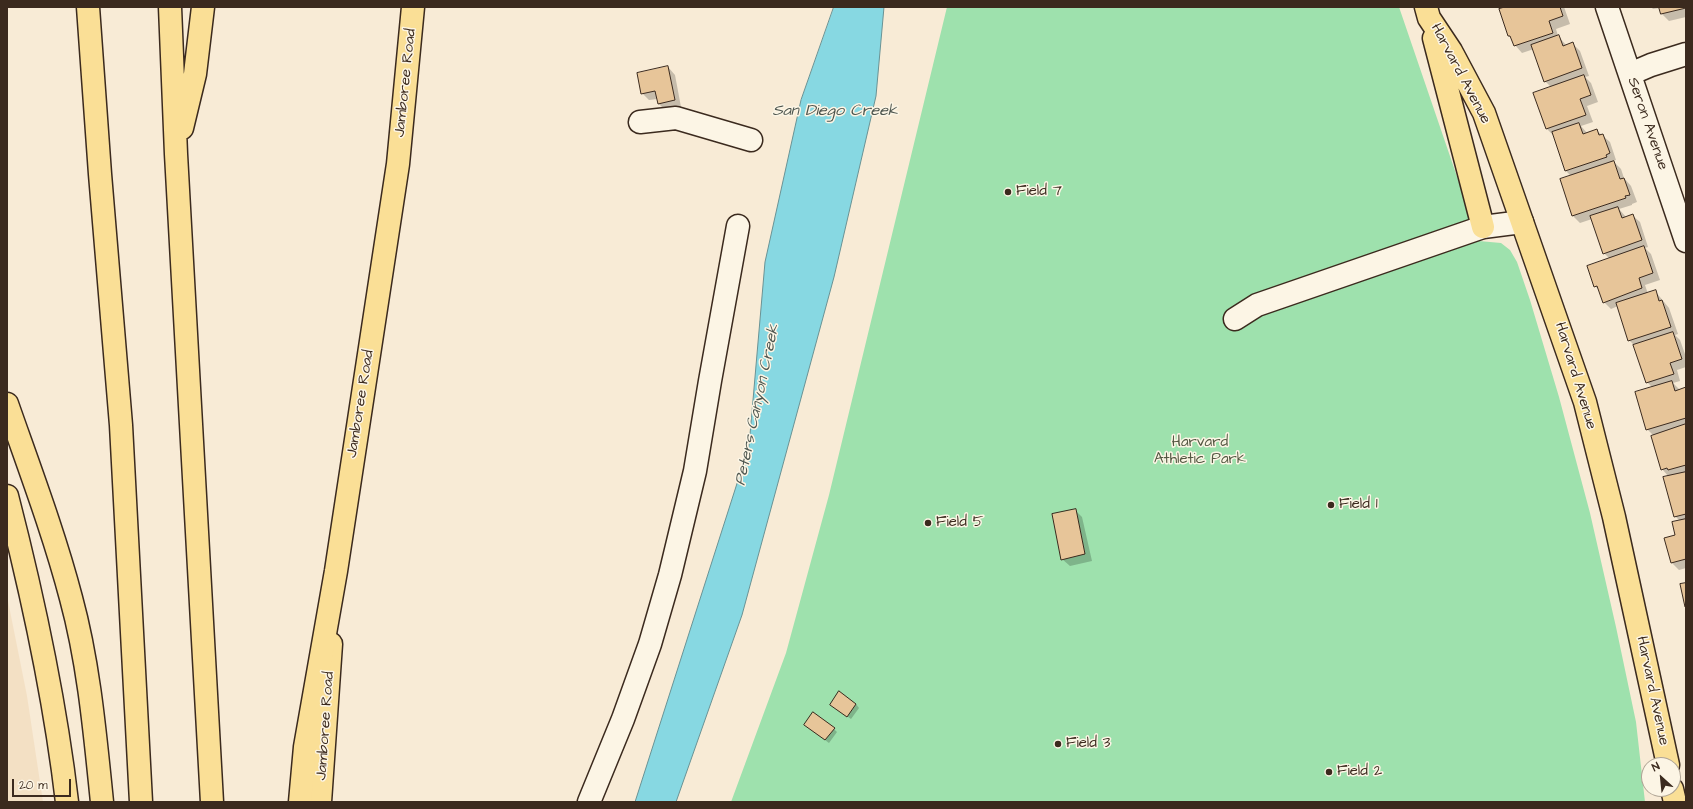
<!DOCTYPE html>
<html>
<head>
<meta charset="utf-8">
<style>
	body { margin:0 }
	#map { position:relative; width:1693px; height:809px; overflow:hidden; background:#f8ebd6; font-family:"Architects Daughter",sans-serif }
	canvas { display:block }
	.frame { position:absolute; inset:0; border:8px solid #3b2a1e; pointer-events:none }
	.north { position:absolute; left:1641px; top:757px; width:40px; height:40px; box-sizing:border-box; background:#fcf5e5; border:1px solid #afa495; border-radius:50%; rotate:333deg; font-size:11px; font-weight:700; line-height:16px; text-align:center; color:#3b2a1e }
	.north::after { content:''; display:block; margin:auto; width:14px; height:18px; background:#3b2a1e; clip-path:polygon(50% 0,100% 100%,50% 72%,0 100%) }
	.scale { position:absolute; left:12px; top:779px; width:59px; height:18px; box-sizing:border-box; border:2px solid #3b2a1e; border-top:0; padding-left:5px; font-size:12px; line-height:14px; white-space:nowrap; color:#3b2a1e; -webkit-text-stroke:3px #fcf5e5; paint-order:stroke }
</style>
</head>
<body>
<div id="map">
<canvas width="1693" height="809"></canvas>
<div class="frame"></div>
<div class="north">N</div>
<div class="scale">20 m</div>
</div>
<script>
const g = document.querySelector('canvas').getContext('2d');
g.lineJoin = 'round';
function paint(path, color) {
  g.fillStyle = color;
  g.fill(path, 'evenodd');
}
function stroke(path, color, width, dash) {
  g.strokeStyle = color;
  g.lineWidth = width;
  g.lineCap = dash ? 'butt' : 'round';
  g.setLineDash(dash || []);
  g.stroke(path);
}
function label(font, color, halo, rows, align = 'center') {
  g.font = font + ' "Architects Daughter",sans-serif';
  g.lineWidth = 3;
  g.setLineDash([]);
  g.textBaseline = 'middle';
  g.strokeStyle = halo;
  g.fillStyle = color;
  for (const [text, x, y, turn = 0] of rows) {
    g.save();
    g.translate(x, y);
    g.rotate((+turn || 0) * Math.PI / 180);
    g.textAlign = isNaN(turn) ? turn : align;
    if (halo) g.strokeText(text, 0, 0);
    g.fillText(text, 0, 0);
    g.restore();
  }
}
paint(new Path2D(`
	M7,596L27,696L43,802H7Z`), '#f3e0c4');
paint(new Path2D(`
	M947,7H1399L1479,241L1501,243L1510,250L1517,262L1530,300L1559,397L1590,513L1616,627L1636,722L1645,802H731L786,653L829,495Z`), '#9ee1ad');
const water = new Path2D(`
	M834,7H884L876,96L834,277L742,615L676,802H635L749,446L765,262L801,100Z`);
paint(water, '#87d8e2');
stroke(water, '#699294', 1);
paint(new Path2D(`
	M1508,7H1564L1570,24L1556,29L1558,36L1567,46L1573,44L1580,51L1589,76L1585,77L1591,83L1598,102L1587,106L1593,122L1581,126L1587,133L1596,130L1610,142L1616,160L1613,161L1621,169L1624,178L1631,186L1637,202L1632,204V205L1619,209L1626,217L1632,215L1640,222L1648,247L1645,248L1651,254L1660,280L1645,285L1648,294L1655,291L1669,308L1678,334L1675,335L1680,340L1686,357V367L1677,370L1680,381L1673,383L1680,390L1686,388V568L1679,570L1672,563L1665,539L1676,536L1680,521L1675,516L1669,477L1662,469L1654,436L1647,429L1653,388L1647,382L1635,346L1629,340L1618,306L1611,309L1604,302L1599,290L1595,286L1610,259L1604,253L1592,219L1580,223L1573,216L1561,179L1571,176L1566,171L1554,136L1547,129L1535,93L1551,87L1545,81L1534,49L1522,53L1515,45L1513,39L1509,36Z
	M1651,7H1686V17L1669,21L1662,14L1660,8L1653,9Z
	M668,67L675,75L681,107L666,111L658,103L657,99L649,100L642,93Z
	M1075,510L1082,517L1092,561L1070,566L1062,559Z
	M856,704L859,708L851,719L835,708Z
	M809,728L834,729L837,732L829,743Z`), '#0003');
const building = new Path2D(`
	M1505,7H1560L1563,16L1549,21L1553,33L1514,46L1510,36H1508L1499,9Z
	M1659,7H1686V8L1661,14Z
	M1559,35L1563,46L1573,42L1582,68L1544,82L1531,45Z
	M668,66L675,100L658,104L655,91L641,94L637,73Z
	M1584,75L1591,95L1580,99L1586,115L1546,129L1533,93Z
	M1579,123L1583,134L1597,129L1599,135L1603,134L1610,153L1606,155L1607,157L1565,171L1552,132Z
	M1614,161L1620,179L1624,178L1630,195L1625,196L1626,198L1572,216L1560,179Z
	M1618,207L1622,218L1633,214L1642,240L1603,254L1590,216Z
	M1644,246L1653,273L1639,278L1642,288L1603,303L1597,286L1594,287L1587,266Z
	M1656,290L1659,301L1662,300L1671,327L1628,341L1616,303Z
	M1673,332L1682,359L1670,363L1674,374L1646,383L1633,345Z
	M1672,381L1675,391L1686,387V418L1646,430L1635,392Z
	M1686,424V465L1668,470L1667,468L1661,470L1651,436Z
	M1686,472V514L1674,517L1663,477Z
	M1076,509L1085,554L1061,560L1052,514Z
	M1686,519V559L1671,563L1664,538L1675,535L1672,522Z
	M1686,583V606L1685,607L1680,584Z
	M839,691L856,704L847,717L830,705Z
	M813,712L835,728L825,740L804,725Z`);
paint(building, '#e7c599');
stroke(building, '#3b2a1e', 1);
const minor = new Path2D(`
	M1607,7L1686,241
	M1630,74L1651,65L1686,54
	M640,122L676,118L751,140
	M1235,319L1257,305L1483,227L1522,222
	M589,802L623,719L650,644L670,575L695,471L710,381L738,226`);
const major = new Path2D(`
	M1426,7L1429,18L1451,51L1484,113L1585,402L1614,517L1668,765
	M1434,38L1483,227
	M7,496C33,597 55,699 67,802
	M1672,789L1675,802
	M320,802L331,644`);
const highway = new Path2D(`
	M88,7L100,174L121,425L141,802
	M170,7L176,154L212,802
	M182,128L195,74L203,7
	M7,404C29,467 54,533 71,598C89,664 95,734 102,802
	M300,802L305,747L336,571L398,164L413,7`);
stroke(minor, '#3b2a1e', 25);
stroke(major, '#3b2a1e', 25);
stroke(highway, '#3b2a1e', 25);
stroke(minor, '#fcf5e5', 22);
stroke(major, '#fadf96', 22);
stroke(highway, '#fadf96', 22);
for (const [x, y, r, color] of [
	[1008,192,4,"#3b2a1e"],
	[1331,505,4,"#3b2a1e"],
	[928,523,4,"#3b2a1e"],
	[1058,744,4,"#3b2a1e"],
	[1329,772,4,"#3b2a1e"]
]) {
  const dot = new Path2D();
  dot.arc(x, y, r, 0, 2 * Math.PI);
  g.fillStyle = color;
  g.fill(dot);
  stroke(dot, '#fcf5e5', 1.5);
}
label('15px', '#3b2a1e', '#fcf5e5', [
	["Harvard Avenue",1460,74,62],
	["Jamboree Road",406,83,-84],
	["Seron Avenue",1647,124,71],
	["Harvard Avenue",1575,376,73],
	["Jamboree Road",361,404,-81],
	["Harvard Avenue",1652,691,78],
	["Jamboree Road",326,726,-86]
]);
label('15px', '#3b2a1e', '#fcf5e5', [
	["Field 7",1016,192],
	["Field 1",1339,505],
	["Field 5",936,523],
	["Field 3",1066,744],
	["Field 2",1337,772]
], 'left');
label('15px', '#545842', '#fcf5e5', [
	["Harvard",1200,443],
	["Athletic Park",1200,460]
]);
label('italic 16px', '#4e564f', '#fcf5e5', [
	["San Diego Creek",835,112],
	["Peters Canyon Creek",758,405,-78]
]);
</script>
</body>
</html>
